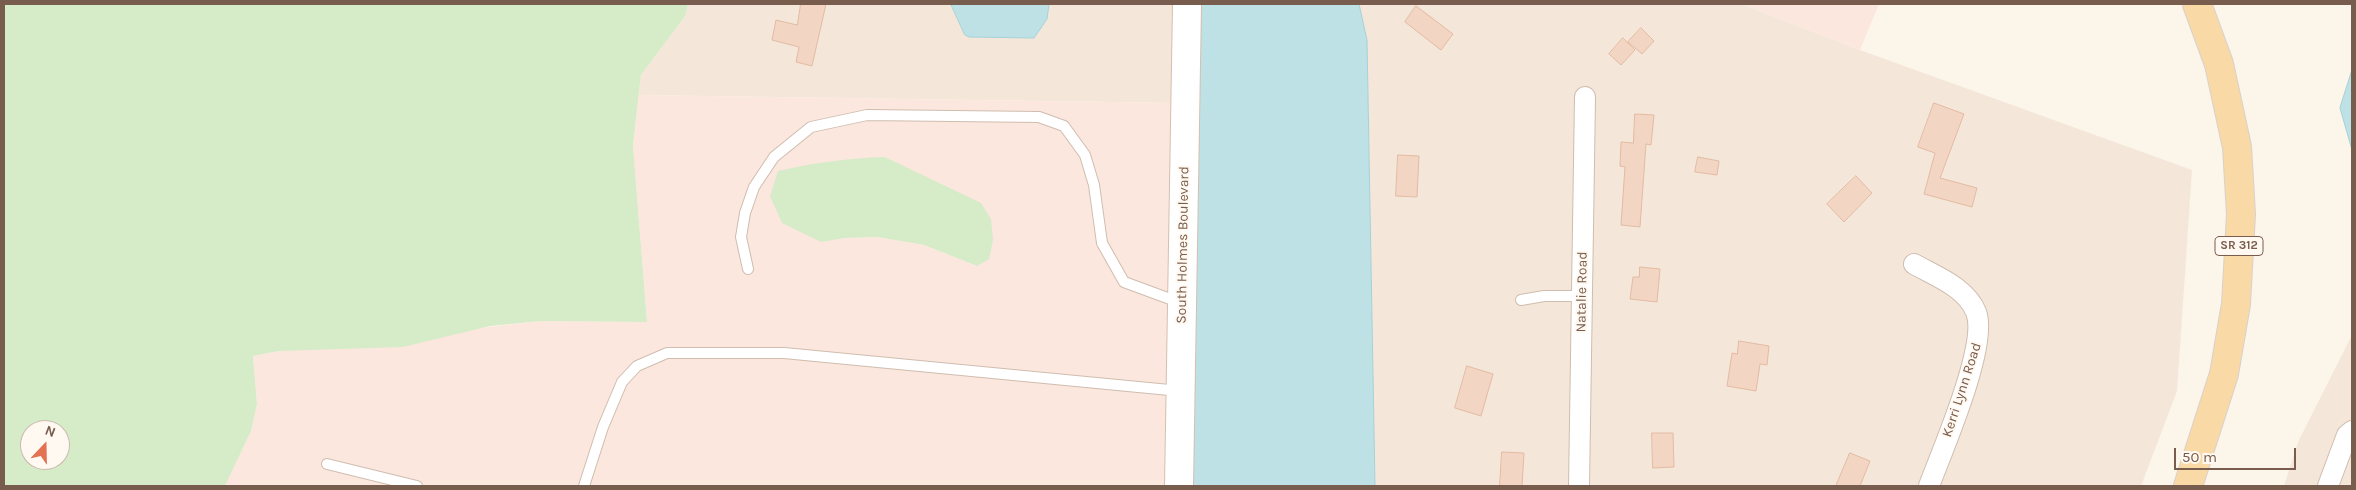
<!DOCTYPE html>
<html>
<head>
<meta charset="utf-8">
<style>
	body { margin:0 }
	#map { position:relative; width:2356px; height:490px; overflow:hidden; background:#fcf5ea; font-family:Karla,sans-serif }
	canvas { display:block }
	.frame { position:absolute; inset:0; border:5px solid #785c4d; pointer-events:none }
	.north { position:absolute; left:20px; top:420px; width:50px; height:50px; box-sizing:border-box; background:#fff9f1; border:1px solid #c9baaf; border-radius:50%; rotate:21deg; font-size:14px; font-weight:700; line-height:20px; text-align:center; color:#785c4d }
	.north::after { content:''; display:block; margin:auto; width:18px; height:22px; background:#e37152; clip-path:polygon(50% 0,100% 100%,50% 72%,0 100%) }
	.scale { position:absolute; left:2174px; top:448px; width:122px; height:22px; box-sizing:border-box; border:2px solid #785c4d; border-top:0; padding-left:6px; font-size:15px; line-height:18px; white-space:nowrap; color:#785c4d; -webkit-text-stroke:4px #fff9f1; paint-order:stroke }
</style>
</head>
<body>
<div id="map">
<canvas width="2356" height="490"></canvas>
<div class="frame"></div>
<div class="north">N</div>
<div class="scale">50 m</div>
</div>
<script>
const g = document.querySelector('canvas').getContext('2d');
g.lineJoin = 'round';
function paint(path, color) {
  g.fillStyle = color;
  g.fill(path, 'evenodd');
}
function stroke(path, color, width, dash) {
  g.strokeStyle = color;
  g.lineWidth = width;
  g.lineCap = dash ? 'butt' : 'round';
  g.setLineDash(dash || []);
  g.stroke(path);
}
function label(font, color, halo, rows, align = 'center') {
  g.font = font + ' Karla,sans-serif';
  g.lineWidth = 4;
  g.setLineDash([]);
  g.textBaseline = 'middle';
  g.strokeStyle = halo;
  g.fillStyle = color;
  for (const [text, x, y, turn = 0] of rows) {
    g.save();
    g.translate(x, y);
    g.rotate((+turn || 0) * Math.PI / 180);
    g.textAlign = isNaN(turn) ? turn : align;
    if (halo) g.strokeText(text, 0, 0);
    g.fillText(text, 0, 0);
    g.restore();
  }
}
paint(new Path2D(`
	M688,4H951L965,35L969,37L1034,38L1047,19L1049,4H1178L1177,103L639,95L641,75L686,15Z
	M1359,4H1742L1860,50L2192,170L2177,391L2141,486H1375L1367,40Z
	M2352,335V486H2284L2298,442Z`), '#f4e7d9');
paint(new Path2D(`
	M1742,4H1879L1860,50Z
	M639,95L1177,103L1171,486H225L251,431L257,404L253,356L279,351L541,321L647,322L633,146ZM885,157L919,175L977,266L924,245L877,237L845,238L820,242Z`), '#fce7de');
paint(new Path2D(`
	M4,4H688L686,15L641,75L633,146L647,322L541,321L490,326L403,347L279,351L253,356L257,404L251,431L225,486H4ZM30,430H60V460H30Z
	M885,157L981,203L991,219L993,240L989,259L977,266L924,245L877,237L845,238L821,242L782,223L770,196L778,171C813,163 848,158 885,157Z`), '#d6ebc8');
const water = new Path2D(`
	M951,4H1049L1047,19L1034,38L969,37L965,35Z
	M1195,4H1359L1367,40L1375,486H1188Z
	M2352,70V150L2340,108Z`);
paint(water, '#bee1e6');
stroke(water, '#a4d1d8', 1);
const building = new Path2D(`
	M801,4H826L812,66L796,62L799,47L772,40L776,20L797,25Z
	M1416,6L1453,34L1441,50L1405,22Z
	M1641,28L1654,41L1642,54L1628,42Z
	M1623,38L1635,50L1621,65L1609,54Z
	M1934,103L1964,114L1940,178L1977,188L1972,207L1924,194L1935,153L1918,147Z
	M1635,114L1654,115L1651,145L1646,144L1640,227L1621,225L1625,167L1620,166L1621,142L1633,143Z
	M1398,155L1419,156L1417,197L1396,196Z
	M1698,157L1719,161L1717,175L1695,172Z
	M1856,176L1872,193L1844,222L1827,204Z
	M1640,267L1660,269L1657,302L1630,299L1633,277H1639Z
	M1739,341L1769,346L1767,365L1760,364L1756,391L1727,386L1732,353L1737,354Z
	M1467,366L1493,374L1481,416L1455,408Z
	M1652,433H1673L1674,467L1653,468Z
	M1502,452L1524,453L1522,486H1500Z
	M1850,453L1870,461L1860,486H1836Z`);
paint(building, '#f2d5c2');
stroke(building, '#e4bba3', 1);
const lane = new Path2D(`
	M748,269L741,237L745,213L754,187L774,157L811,127L867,115L1039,117L1064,126L1085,155L1094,185L1102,243L1124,282L1181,303
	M1521,300L1544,296H1582
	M327,464L417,486
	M584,486L603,427L622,382L637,366L667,353H784L1180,391`);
const street = new Path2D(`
	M1914,264C1935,276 1966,287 1976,312C1989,344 1942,451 1929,486
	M1579,486L1585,97
	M2328,486L2347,435L2352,431`);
const secondary = new Path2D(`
	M1179,486L1187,4`);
const primary = new Path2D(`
	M2188,486L2224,374L2236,304L2241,214L2237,147L2219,64L2197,4`);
stroke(lane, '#cfbdaf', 12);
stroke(street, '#cfbdaf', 22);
stroke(secondary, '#d5bfaf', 30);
stroke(primary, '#d9d1cd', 30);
stroke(lane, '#fff', 10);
stroke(street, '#fff', 20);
stroke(secondary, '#fff', 28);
stroke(primary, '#f9d9a5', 28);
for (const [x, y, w] of [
	[2239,246,48]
]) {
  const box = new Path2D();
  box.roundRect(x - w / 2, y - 9.5, w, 19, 4);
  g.fillStyle = '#fff9f1';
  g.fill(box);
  stroke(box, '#785c4d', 1);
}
label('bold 12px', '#785c4d', null, [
	["SR 312",2239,246]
]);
label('14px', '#785c4d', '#fff9f1', [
	["South Holmes Boulevard",1183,245,-89],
	["Natalie Road",1582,292,-89],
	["Kerri Lynn Road",1962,390,-72]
]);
</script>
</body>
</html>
